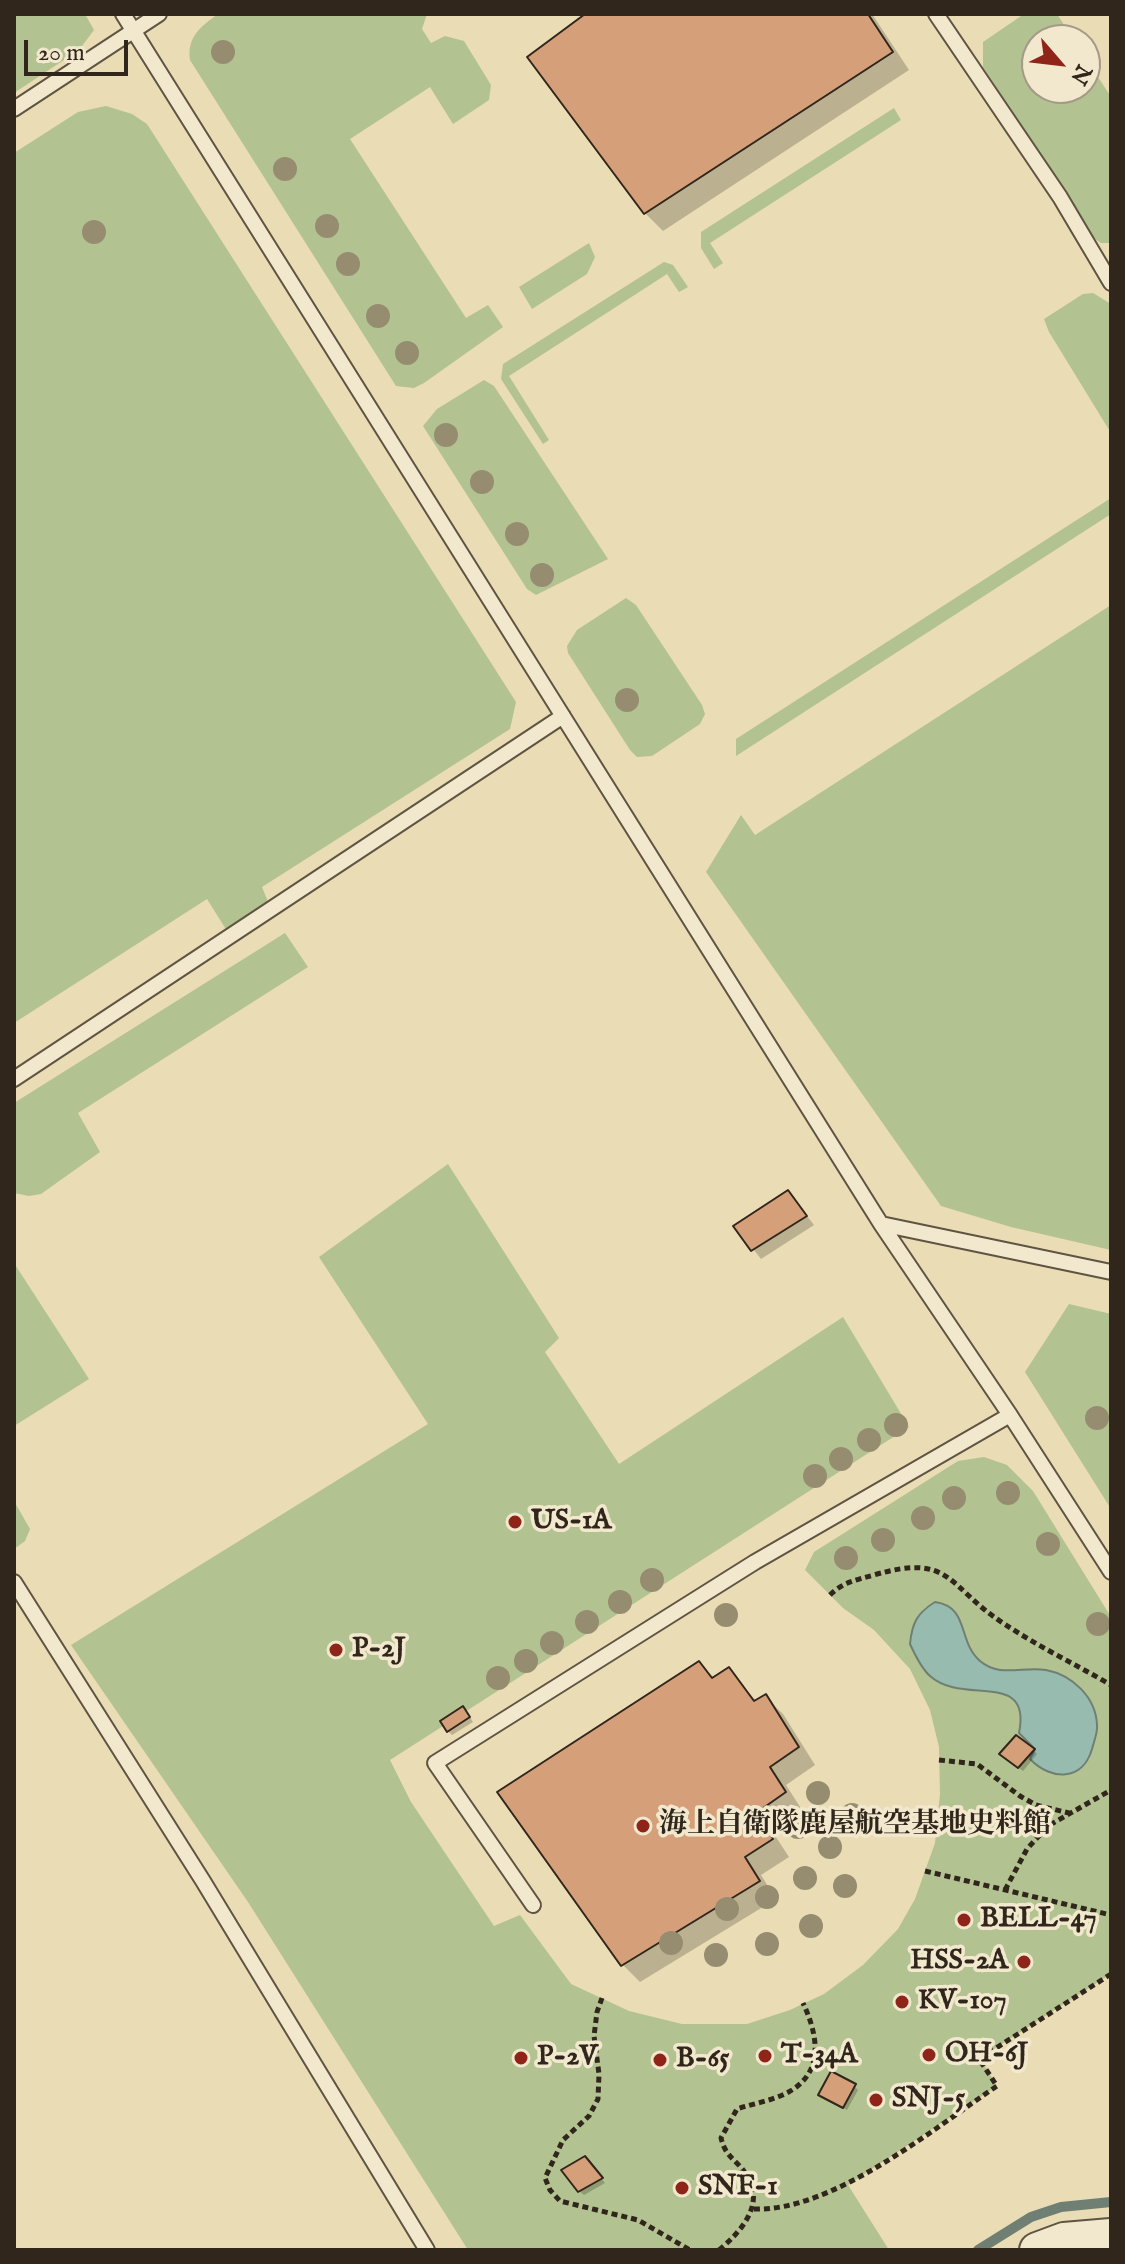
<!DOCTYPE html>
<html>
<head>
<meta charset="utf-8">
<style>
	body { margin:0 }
	#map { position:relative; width:1125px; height:2264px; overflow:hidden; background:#eadcb4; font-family:"IM FELL English",serif }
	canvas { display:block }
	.frame { position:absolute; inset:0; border:16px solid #31261c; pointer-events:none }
	.north { position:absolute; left:1021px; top:24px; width:80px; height:80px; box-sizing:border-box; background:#f1e8ce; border:2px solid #a49a87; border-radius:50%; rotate:118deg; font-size:22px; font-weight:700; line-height:32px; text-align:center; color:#31261c }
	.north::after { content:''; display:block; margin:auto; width:28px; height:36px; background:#8f2418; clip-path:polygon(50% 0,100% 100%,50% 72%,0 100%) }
	.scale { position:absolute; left:24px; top:40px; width:104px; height:36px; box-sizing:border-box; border:4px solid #31261c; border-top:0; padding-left:10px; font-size:24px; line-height:28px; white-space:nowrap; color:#31261c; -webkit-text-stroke:6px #f1e8ce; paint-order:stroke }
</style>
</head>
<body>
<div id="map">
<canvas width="1125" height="2264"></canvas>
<div class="frame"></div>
<div class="north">N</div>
<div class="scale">20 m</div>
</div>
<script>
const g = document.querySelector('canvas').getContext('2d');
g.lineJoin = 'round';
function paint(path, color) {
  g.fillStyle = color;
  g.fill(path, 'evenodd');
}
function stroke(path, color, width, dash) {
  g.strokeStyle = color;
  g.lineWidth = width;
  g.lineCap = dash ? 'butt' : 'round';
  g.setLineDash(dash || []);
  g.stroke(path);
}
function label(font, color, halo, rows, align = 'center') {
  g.font = font + ' "IM FELL English","Noto Serif JP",serif';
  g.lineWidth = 7;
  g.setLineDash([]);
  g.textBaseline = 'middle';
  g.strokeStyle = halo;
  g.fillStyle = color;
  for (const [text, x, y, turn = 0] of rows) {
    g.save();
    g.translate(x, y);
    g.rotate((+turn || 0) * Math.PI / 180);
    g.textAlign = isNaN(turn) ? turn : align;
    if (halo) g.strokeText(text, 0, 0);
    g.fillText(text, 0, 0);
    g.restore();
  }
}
paint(new Path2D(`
	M14,14H85L94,30L79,50L14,93Z
	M218,14H427L422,29L431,43L445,36L464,41L491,85L489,100L453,124L430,87L350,139L466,318L488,305L503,327L424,383L414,388L396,386L190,60C187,37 200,27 218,14Z
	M1024,14H1057L1074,40H1037V88H1085V57L1111,97V243H1101L1092,237L983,67V42Z
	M106,106L132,114L147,124L516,702L510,729L262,887L268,902L227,931L207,899L14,1023V153L78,112Z
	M894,108L901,120L710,243L723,263L714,269L701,248V232Z
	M589,243L595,257L587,274L532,309L519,287Z
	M664,262L673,265L688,287L679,292L667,274L509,376L549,440L543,444L501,379L503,364Z
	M1093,293L1111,304V433L1049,332L1044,319L1083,294Z
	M484,380L494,386L608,559L536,595L527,589L423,426L437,409Z
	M1111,498V514L736,756V739Z
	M626,598L636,605L702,705L705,714L700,724L652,756L637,757L630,750L568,653L567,646L577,630Z
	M1111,605V1250L1011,1227L941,1206L706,872L741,815L755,835Z
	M285,933L308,967L78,1113L100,1152L41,1194L29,1196L14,1193V1103Z
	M448,1164L559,1338L545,1352L619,1464L843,1317L909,1427L390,1760L411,1802L494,1926L520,1915L571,1984L629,2011L682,2024H747L790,2010L824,1994L863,1965L898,1929L915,1899L935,1843L940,1794L939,1747L930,1710L910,1669L874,1630L843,1608L805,1570L814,1552L958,1461L984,1457L1007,1465L1033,1491L1111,1617V1974L980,2058L997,2086L848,2185L889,2250H468L248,1902L71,1645L428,1424L319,1257ZM934,1602C977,1608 951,1662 1002,1671L1098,1726L1089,1760L1020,1727C1021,1703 1018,1695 993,1692L922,1610Z
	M14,1263L89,1379L14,1426Z
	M1069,1304L1111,1314V1509L1025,1372Z
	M14,1501L30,1529L25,1541L14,1549Z`), '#b2c290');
const water = new Path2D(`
	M935,1602C970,1607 957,1641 980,1661C1000,1678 1023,1666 1046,1670C1072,1675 1096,1697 1097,1725C1098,1732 1094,1741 1092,1749C1083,1781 1051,1781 1030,1759L1035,1749L1019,1733C1032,1669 963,1706 930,1676C921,1668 915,1655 910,1644C912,1623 917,1613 935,1602Z`);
paint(water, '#98bbaf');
stroke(water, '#6f7f74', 2);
paint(new Path2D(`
	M588,14H872L909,70L663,231L645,213Z
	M788,1192L814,1225L761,1259L736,1227Z
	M699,1663L715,1679L729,1670L757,1702L765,1697L783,1714L815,1765L786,1785L802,1810L772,1831L789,1857L761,1875L776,1899L640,1982L622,1964Z
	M467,1712L473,1722L452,1735L448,1731Z
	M1033,1750L1037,1754L1023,1771L1006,1758Z
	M854,2086L858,2090L847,2110L825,2098Z
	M589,2163L605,2183L584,2195L579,2191Z`), '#0003');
stroke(new Path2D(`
	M978,2250L1031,2217L1061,2207L1111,2202`), '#6f7f74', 10);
const building = new Path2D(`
	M585,14H868L893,52L644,214L527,57Z
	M788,1190L807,1216L751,1251L733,1226Z
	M699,1661L712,1678L729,1667L754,1701L766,1694L799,1747L770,1767L786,1792L756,1813L773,1839L745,1857L760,1881L621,1966L497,1792Z
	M463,1706L470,1717L447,1732L440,1721Z
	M1016,1735L1035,1749L1018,1768L999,1754Z
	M831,2071L856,2084L843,2108L818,2095Z
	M585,2156L603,2178L578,2192L561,2170Z`);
paint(building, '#d5a079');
stroke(building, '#31261c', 2);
const service = new Path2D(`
	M123,14L881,1224L1010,1415L1111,1572
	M936,14L1060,197L1111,283
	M14,109L159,14
	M14,1079L563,716
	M881,1224L1111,1272
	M14,1582L203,1881L427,2250
	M533,1905L435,1763L755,1562L1010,1415`);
const tertiary = new Path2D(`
	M1037,2250L1064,2240L1111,2236`);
stroke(service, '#5f5442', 18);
stroke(tertiary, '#5f5442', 38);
stroke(new Path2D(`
	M830,1595C843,1582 856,1580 874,1575C952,1552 947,1587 1003,1623C1037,1646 1075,1664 1111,1685
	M939,1760L977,1764L1020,1796L1036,1805L1069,1813
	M925,1871L1111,1915
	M1005,1890L1027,1849L1048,1826L1111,1790
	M602,1998L597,2012L594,2036L599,2074L598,2099L589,2116L563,2140L545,2178L550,2190L560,2201L638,2220L690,2250
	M754,2209C832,2212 933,2129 997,2086L979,2059L1111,1974
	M719,2250C742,2231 766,2203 746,2174C736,2159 726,2158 721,2138L737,2109C755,2103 776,2100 792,2090C825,2069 817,2033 803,2003`), '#31261c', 5, [6, 4]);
stroke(service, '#f1e8ce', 14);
stroke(tertiary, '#f1e8ce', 34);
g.fillStyle = '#968d70';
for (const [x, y] of [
	[223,52],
	[285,169],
	[327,226],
	[94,232],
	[348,264],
	[378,316],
	[407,353],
	[446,435],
	[482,482],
	[517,534],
	[542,575],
	[627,700],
	[1097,1418],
	[896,1425],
	[869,1440],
	[841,1459],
	[815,1476],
	[1008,1493],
	[954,1498],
	[923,1518],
	[883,1540],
	[1048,1544],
	[846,1558],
	[652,1580],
	[620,1602],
	[726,1615],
	[587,1622],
	[1098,1624],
	[552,1643],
	[526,1661],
	[498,1678],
	[818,1793],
	[852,1815],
	[798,1827],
	[830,1847],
	[805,1878],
	[845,1886],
	[767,1897],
	[727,1909],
	[811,1926],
	[671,1943],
	[767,1944],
	[716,1955]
]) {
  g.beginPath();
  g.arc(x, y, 12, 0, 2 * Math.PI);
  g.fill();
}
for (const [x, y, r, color] of [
	[515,1522,8,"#8f2418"],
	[336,1650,8,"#8f2418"],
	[643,1826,8,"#8f2418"],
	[964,1920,8,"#8f2418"],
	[1024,1962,8,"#8f2418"],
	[902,2002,8,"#8f2418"],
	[929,2055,8,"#8f2418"],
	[765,2056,8,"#8f2418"],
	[521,2058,8,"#8f2418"],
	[660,2060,8,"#8f2418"],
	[876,2100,8,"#8f2418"],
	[682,2188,8,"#8f2418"]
]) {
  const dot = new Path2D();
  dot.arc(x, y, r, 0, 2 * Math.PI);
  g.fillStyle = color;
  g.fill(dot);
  stroke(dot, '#f1e8ce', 3);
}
label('bold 28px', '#31261c', '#f1e8ce', [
	["US-1A",531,1522],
	["P-2J",352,1650],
	["海上自衛隊鹿屋航空基地史料館",659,1826],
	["BELL-47",980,1920],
	["HSS-2A",1008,1962,"right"],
	["KV-107",918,2002],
	["OH-6J",945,2055],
	["T-34A",781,2056],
	["P-2V",537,2058],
	["B-65",676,2060],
	["SNJ-5",892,2100],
	["SNF-1",698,2188]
], 'left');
</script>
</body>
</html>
